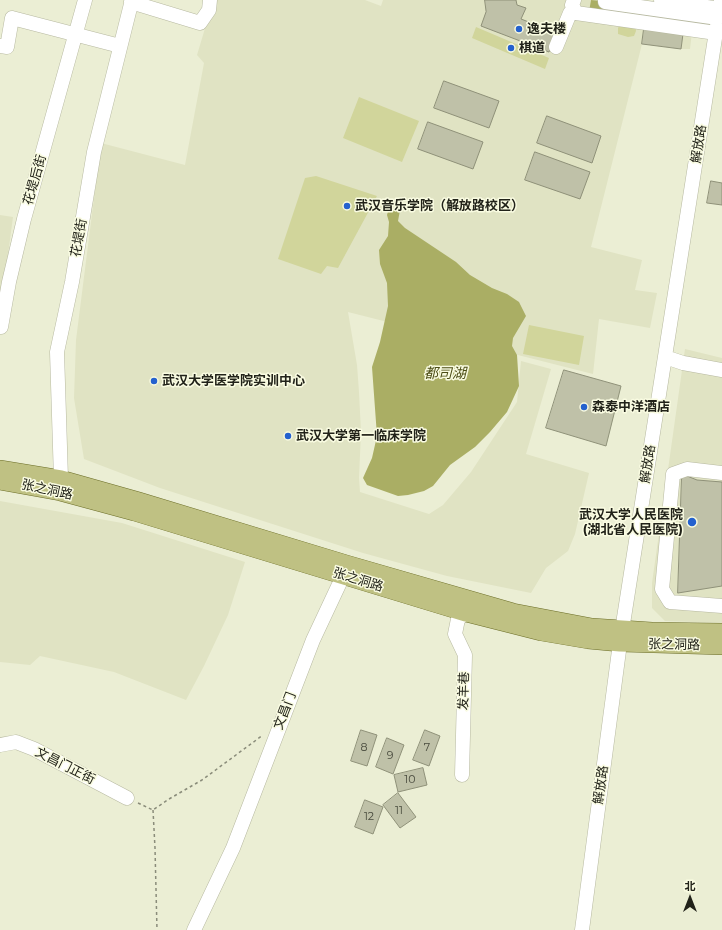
<!DOCTYPE html>
<html>
<head>
<meta charset="utf-8">
<style>
	body { margin:0 }
	#map { position:relative; width:722px; height:930px; overflow:hidden; background:#ebeed4; font-family:Montserrat,"Noto Sans SC",sans-serif }
	canvas { display:block }
	.north { position:absolute; left:670px; top:878px; width:40px; height:40px; -webkit-text-stroke:3px #f9fbe1; paint-order:stroke; rotate:0deg; font-size:11px; font-weight:700; line-height:16px; text-align:center; color:#212219 }
	.north::after { content:''; display:block; margin:auto; width:14px; height:18px; background:#212219; clip-path:polygon(50% 0,100% 100%,50% 72%,0 100%) }
</style>
</head>
<body>
<div id="map">
<canvas width="722" height="930"></canvas>
<div class="north">北</div>
</div>
<script>
const g = document.querySelector('canvas').getContext('2d');
g.lineJoin = 'round';
function paint(path, color) {
  g.fillStyle = color;
  g.fill(path, 'evenodd');
}
function stroke(path, color, width, dash) {
  g.strokeStyle = color;
  g.lineWidth = width;
  g.lineCap = dash ? 'butt' : 'round';
  g.setLineDash(dash || []);
  g.stroke(path);
}
function label(font, color, halo, rows, align = 'center') {
  g.font = font + ' Montserrat,"Noto Sans SC",sans-serif';
  g.lineWidth = 3;
  g.setLineDash([]);
  g.textBaseline = 'middle';
  g.strokeStyle = halo;
  g.fillStyle = color;
  for (const [text, x, y, turn = 0] of rows) {
    g.save();
    g.translate(x, y);
    g.rotate((+turn || 0) * Math.PI / 180);
    g.textAlign = isNaN(turn) ? turn : align;
    if (halo) g.strokeText(text, 0, 0);
    g.fillText(text, 0, 0);
    g.restore();
  }
}
paint(new Path2D(`
	M210,0H365L381,6L383,0H646L684,10L695,6L690,49H681L683,35L642,44L591,247L642,260L635,290L657,293L650,328L599,319L593,374L348,312L357,365L359,392L361,432L359,478L360,492L429,514L443,505L471,472L517,402L521,361L551,369L526,454L589,473L575,534L568,551L546,568L531,593L447,576L363,553L160,488L84,459L74,398L76,340L101,143L185,165L204,63L197,55L209,15Z
	M0,215L13,217L0,315Z
	M685,349L722,358V623L665,621L652,608V583Z
	M0,501L122,523L245,562L228,615L204,666L186,700L114,672L40,656L30,665L0,662Z`), '#e0e3c3');
paint(new Path2D(`
	M621,23L635,25L636,31L634,36L628,37L618,34V28Z
	M476,27L549,58L545,69L472,38Z
	M359,97L419,121L402,162L343,138Z
	M316,176L377,196L338,268L327,266L321,274L278,259L305,178Z
	M529,325L584,336L579,365L523,354Z`), '#d1d59b');
paint(new Path2D(`
	M591,0L601,1L600,5L667,18V23L589,12Z
	M389,208L400,210L398,221L405,228L456,262L470,275L492,288L507,294L519,302L526,316L513,338L512,346L517,355L519,386L507,412L490,432L475,447L450,465L433,486L424,491L408,495L398,496L367,485L363,478L372,458L377,436L372,367L380,342L388,306L387,283L380,264L379,250L388,236L389,222L387,215Z`), '#aaae64');
const building = new Path2D(`
	M485,0H516L517,5L526,8L521,19L557,33L549,52L481,26L486,12Z
	M644,29L683,34L681,49L642,44Z
	M444,81L499,101L489,128L434,108Z
	M547,116L601,136L592,163L537,143Z
	M428,122L483,142L473,169L418,149Z
	M535,152L590,172L580,199L525,180Z
	M711,181L722,183V205L707,203Z
	M564,370L621,386L606,446L546,428Z
	M682,474L697,480L722,482V586L678,593Z
	M361,730L377,735L367,766L351,761Z
	M425,730L440,736L429,766L413,760Z
	M387,738L404,745L393,774L376,767Z
	M423,768L427,785L398,792L394,775Z
	M398,793L416,817L400,828L383,805Z
	M365,800L383,807L373,834L355,827Z`);
paint(building, '#bfc1a8');
stroke(building, '#8f9179', 1);
const minor = new Path2D(`
	M574,0L572,5L576,13L716,33
	M605,0V2L718,18
	M661,0L720,9
	M131,2L200,23L209,10L210,0
	M0,46L7,47L12,18L120,46
	M556,47L570,13H576
	M1,327L9,282L24,219L85,0
	M665,357L683,363L722,370
	M722,473L687,469L673,474L662,589L670,602L722,606
	M61,479L57,352L72,282L94,152L132,0
	M0,745L16,742L34,749L127,798
	M462,775L465,655L455,634L458,619L466,613
	M194,930L233,848L313,640L343,576
	M582,930L620,643L721,0`);
const major = new Path2D(`
	M0,469L61,479L139,501L347,564L513,612L592,627L652,631L722,632
	M0,481L60,492L134,512L466,613L541,632L588,640L620,643L722,646`);
stroke(minor, '#b7b9a1', 15);
stroke(major, '#6c6e28', 18);
stroke(new Path2D(`
	M138,803L153,810L169,799L202,780L263,735
	M153,810L155,848L157,930`), '#8a8c7a', 1.5, [3, 3]);
stroke(minor, '#fff', 14);
stroke(major, '#bfc183', 17);
for (const [x, y, r, color] of [
	[519,29,4,"#2461ce"],
	[511,48,4,"#2461ce"],
	[347,206,4,"#2461ce"],
	[154,381,4,"#2461ce"],
	[584,407,4,"#2461ce"],
	[288,436,4,"#2461ce"],
	[692,522,5,"#2461ce"]
]) {
  const dot = new Path2D();
  dot.arc(x, y, r, 0, 2 * Math.PI);
  g.fillStyle = color;
  g.fill(dot);
  stroke(dot, '#f9fbe1', 1.5);
}
label('11px', '#484a3d', null, [
	["8",364,748],
	["7",427,748],
	["9",390,756],
	["10",410,780],
	["11",399,811],
	["12",369,817]
]);
label('bold 13px', '#212219', '#f9fbe1', [
	["逸夫楼",527,29],
	["棋道",519,48],
	["武汉音乐学院（解放路校区）",355,206],
	["武汉大学医学院实训中心",162,381],
	["森泰中洋酒店",592,407],
	["武汉大学第一临床学院",296,436],
	["武汉大学人民医院",683,515,"right"],
	["(湖北省人民医院)",683,530,"right"]
], 'left');
label('13px', '#212219', '#f9fbe1', [
	["解放路",699,144,-81],
	["花堤后街",35,180,-74],
	["花堤街",79,238,-80],
	["解放路",648,464,-81],
	["张之洞路",47,490,12],
	["张之洞路",358,580,17],
	["张之洞路",674,645,1],
	["发羊巷",464,691,-88],
	["文昌门",285,711,-69],
	["文昌门正街",65,766,27],
	["解放路",601,785,-82]
]);
label('italic 14px', '#4b4d15', '#f9fbe1', [
	["都司湖",445,374]
]);
</script>
</body>
</html>
